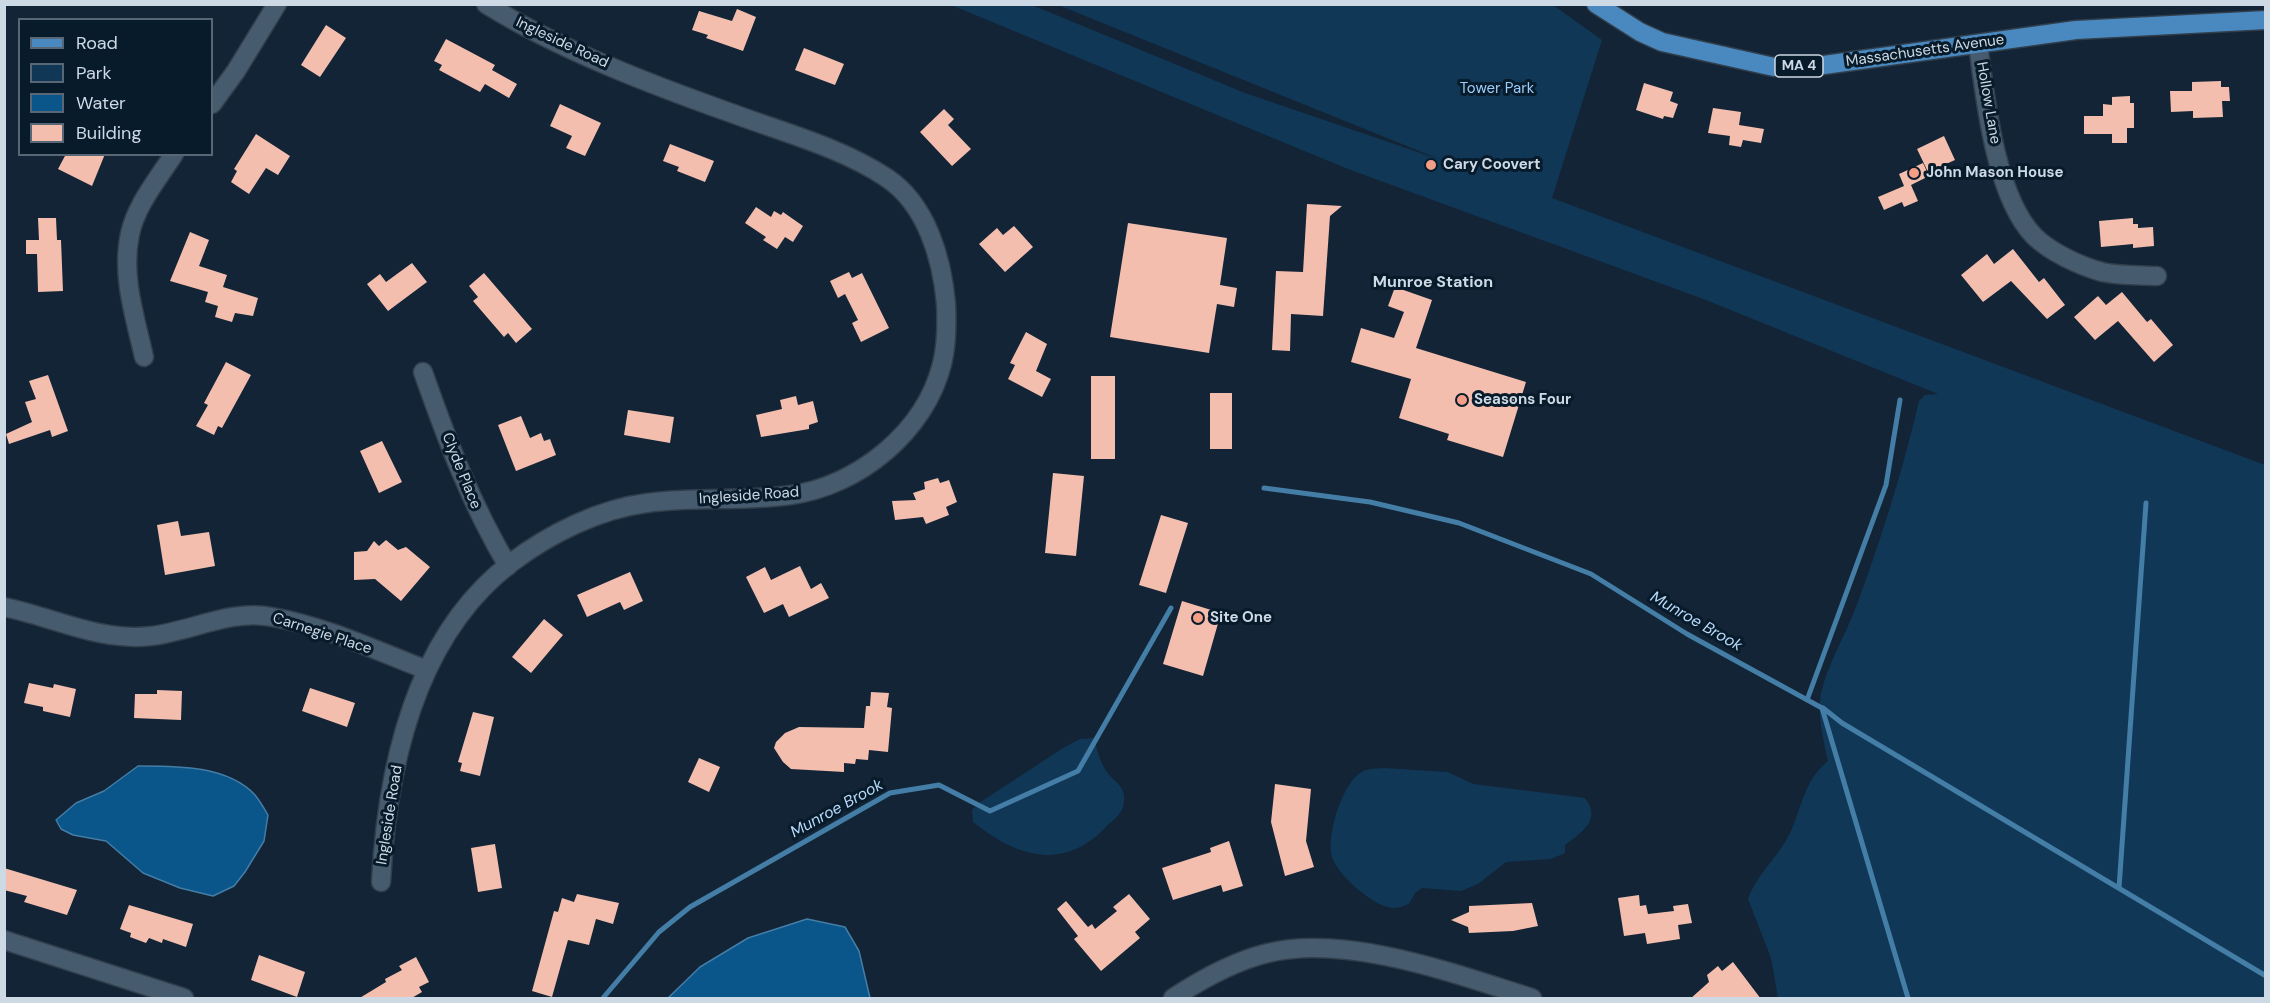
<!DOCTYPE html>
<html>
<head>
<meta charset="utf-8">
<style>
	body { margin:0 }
	#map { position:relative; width:2270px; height:1003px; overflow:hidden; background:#122435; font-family:"DM Sans",sans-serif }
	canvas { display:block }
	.frame { position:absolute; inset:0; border:6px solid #cdd9e4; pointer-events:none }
	.legend { position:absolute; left:18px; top:18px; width:195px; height:138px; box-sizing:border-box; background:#081b2b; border:2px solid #576775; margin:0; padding:8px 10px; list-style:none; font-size:18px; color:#cdd9e4 }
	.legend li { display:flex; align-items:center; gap:12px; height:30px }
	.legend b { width:30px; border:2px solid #576775 }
</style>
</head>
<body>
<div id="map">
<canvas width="2270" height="1003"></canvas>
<div class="frame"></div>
<ul class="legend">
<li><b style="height:8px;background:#4989bf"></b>Road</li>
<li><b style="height:16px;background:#113756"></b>Park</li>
<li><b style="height:16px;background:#0a558a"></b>Water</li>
<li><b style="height:16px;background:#f4beaf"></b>Building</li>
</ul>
</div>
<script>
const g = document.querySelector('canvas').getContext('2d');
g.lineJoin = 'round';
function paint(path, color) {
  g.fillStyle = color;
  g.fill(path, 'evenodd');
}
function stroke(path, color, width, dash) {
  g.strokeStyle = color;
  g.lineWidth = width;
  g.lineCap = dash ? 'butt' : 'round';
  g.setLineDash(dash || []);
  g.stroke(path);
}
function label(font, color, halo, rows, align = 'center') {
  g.font = font + ' "DM Sans",sans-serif';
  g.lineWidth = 6;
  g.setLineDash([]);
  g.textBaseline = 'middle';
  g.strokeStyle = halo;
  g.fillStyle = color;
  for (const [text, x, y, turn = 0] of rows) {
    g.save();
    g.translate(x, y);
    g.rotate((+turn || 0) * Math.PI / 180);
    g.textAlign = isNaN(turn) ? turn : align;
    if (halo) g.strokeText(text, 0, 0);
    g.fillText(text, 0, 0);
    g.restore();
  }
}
paint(new Path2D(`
	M951,5H1032L1245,93L1444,161L1058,5H1553L1602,40L1552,198L2265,465V998H1778L1771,958L1748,899C1758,872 1778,858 1790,833C1802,807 1804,780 1828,761C1823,739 1817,715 1821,693C1828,663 1845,636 1856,607C1881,540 1903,470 1919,401L1925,395L1938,394L1706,300L1348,169Z
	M1094,738C1097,750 1100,762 1107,772C1115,783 1126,786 1124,802C1123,814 1114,819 1106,827C1063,872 1017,857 973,822L972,810L979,803L1063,748L1080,739Z
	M1384,768L1448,772L1473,784L1585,798C1602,820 1582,832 1565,845V853L1551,859L1506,862L1478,884L1461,891L1422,888L1415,893L1409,904C1405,905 1399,908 1395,908C1376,909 1338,876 1332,857C1326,836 1343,777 1366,770C1371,768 1378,769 1384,768Z`), '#113756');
const water = new Path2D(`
	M138,766C175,766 227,765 255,795C260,801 264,808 268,815L264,841L245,872L234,886L213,896L180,888L143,873L106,841L73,835L61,829L56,820L76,803L104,791Z
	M807,919L845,927L859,951L870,998H668L700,967L748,938Z`);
paint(water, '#0a558a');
stroke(water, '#447da5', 1.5);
stroke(new Path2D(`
	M1264,488L1370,502L1459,523L1591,574L1687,634L1822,708L1908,998
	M1807,700L1886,485L1900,400
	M1823,708L1842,723L2266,976
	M2119,888L2146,503
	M603,998L659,932L690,907L890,793L939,785L990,811L1078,771L1171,608`), '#447da5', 5);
paint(new Path2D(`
	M737,9L756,17L743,51L706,38L708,35L692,30L699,11L732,21Z
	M326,25L346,38L320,77L301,65Z
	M446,39L495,65L492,70L517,84L509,98L485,84L480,92L439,70L442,65L434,61Z
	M804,48L844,64L835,85L795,70Z
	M2221,81V87H2229L2230,101H2222L2223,117L2193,118V111L2171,112L2170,91H2192V82Z
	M1644,83L1673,92L1670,101L1678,104L1673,118L1664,116L1663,119L1636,110Z
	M2130,96V103H2134V128H2127V143H2112V134H2084V116H2103V104L2112,105V97Z
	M560,104L601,123L585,156L566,148L572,136L550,126Z
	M1713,108L1741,112L1739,125L1764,129L1761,143L1743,140L1741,147L1729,145L1730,136L1708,133Z
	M944,109L954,119L948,125L971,149L952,166L920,132Z
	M256,134L290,156L278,175L266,168L249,194L231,182L237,171L234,169Z
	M1944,136L1955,160L1928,172L1917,149Z
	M670,144L714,161L705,182L677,171L679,167L663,161Z
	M66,154H105L92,186L58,169Z
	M1923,163L1929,176L1911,185L1918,201L1904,207L1902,202L1884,210L1878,197L1904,186L1899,174Z
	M1307,204L1342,206L1330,216L1323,316L1291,314L1290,351L1272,350L1276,271L1303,272Z
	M756,207L771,217L774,211L781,215L783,212L803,226L793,242L785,237L777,249L763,240L766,237L745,223Z
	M38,218H56L57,240H61L63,291L38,292L37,254H26V240H39Z
	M2133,218V224H2138V228L2153,227L2154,246L2133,248V244L2101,247L2099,221Z
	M1128,223L1227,238L1220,285L1237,288L1234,307L1217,304L1209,353L1110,337Z
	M1014,226L1033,247L1005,272L979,244L997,228L1003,235Z
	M190,232L209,240L199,266L227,275L223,287L258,298L253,316L235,313L232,322L215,317L218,306L205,302L208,292L170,281Z
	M2013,249L2039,282L2044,278L2065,305L2047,319L2011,281L1983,302L1961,275L1987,254L1994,264Z
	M412,263L427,282L388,311L367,284L380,274L386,282Z
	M849,272L852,278L862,273L889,328L861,342L852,323L858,320L845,294L838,298L830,281Z
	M484,273L532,329L516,343L508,333L504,337L473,301L478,297L469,286Z
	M1395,287L1432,300L1416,348L1526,382L1503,457L1447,440L1449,434L1399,418L1411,379L1351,362L1361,328L1394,338L1404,312L1388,306Z
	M2122,292L2147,322L2151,319L2173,345L2154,362L2118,321L2095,340L2074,317L2098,296L2106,305Z
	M1026,332L1047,344L1036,371L1051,379L1042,397L1008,379L1015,365L1010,363Z
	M226,362L251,375L222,428L218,426L214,435L196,426L208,405L204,403Z
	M48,375L68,431L52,437L50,430L9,444L6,434L32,422L25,402L36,399L29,381Z
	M1091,376H1115V459H1091Z
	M1210,393H1232V449H1210Z
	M796,396L798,405L813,401L818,422L809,425V429L761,437L756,415L782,409L780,400Z
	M628,410L674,417L670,443L624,435Z
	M521,416L530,438L541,433L544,441L550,439L556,455L516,471L498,425Z
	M382,441L402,482L379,493L360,451Z
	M1053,473L1084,476L1076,556L1045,553Z
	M938,478L940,483L949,480L957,502L946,507L949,515L926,524L923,517L895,520L892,501L916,500L913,493L925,489L924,482Z
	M1161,515L1188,523L1166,593L1139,585Z
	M178,521L181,536L209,532L215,566L165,575L157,525Z
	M386,540L398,550L406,547L430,567L401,601L375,579L354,580V552L367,551L374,541L379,546Z
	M800,566L811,589L821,583L829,598L789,617L783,604L764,613L746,577L765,567L771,580Z
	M630,572L643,601L624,610L620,602L587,617L577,595Z
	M1182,601L1221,613L1203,676L1163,664Z
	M544,619L563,635L531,673L512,657Z
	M29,683L53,688L54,684L76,689L70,717L43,711V707L24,703Z
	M310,688L355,703L347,727L302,711Z
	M157,690L182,691L181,720L134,718L135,694H157Z
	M871,692L889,693L887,707L892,708L888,752L869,750L868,760L856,759L855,764L844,763V772L791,769L783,762L774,748L776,742L785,733L799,727L864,728L866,706H870Z
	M473,712L494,717L480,776L460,771L462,763L458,762Z
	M699,758L720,767L709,792L688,782Z
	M1275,784L1311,789L1306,841L1314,867L1285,876L1271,822Z
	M1229,841L1243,886L1223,892L1221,885L1173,900L1162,868L1211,852L1210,848Z
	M495,844L502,888L478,892L471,848Z
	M4,868L77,890L67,915L24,902L27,896L4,890Z
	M577,894L619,903L613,924L596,919L589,945L568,940L552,997L532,991L554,911L558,912L562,898L574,902Z
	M1129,894L1150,919L1135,932L1140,938L1101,971L1074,939L1078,936L1057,909L1066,901L1088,927L1092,924L1095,929L1117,911L1113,907Z
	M1639,895L1640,906L1646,905L1648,914L1674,911L1673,906L1688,904L1692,923L1678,925L1680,939L1647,944L1645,933L1624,936L1618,898Z
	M1532,903L1538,926L1513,931L1469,933L1468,927L1451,920L1469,912V906Z
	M129,905L193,924L186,947L163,939L162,943L149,938L146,943L130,937L131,933L120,929Z
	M259,955L305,972L297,997L251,980Z
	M416,957L429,982L419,987L422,992L410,999H358L386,982L385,979L402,970L399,966Z
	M1733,962L1761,999H1690L1709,982L1707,975L1718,966L1722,971Z`), '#f4beaf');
const minor = new Path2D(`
	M1978,44C1985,97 1995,196 2034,236C2050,252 2080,266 2102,272C2120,276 2140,275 2157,276
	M212,104L236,71L277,4
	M144,357C135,317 121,275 130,234C136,205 158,179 174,154
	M423,372C447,440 471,504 508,566
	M4,607C53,617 100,642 151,636C192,631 231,609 272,617C325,626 377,651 427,670
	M381,882C387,768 415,636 511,563C549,534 599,509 647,503C695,496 744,502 791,495C858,486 925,432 942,364C947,344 947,324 946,304C942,259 927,205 887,178C842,148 785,133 734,114C652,85 560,50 486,4
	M4,940L184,998
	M1173,998C1202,979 1234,961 1268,953C1348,934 1455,974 1532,998`);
const major = new Path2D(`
	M1596,4L1640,32L1662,42L1774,67L1824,65L2076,30L2266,20`);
stroke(minor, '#313e4c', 21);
stroke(major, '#313e4c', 21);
stroke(minor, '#475b6f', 18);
stroke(major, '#4989bf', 18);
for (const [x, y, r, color] of [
	[1431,165,6,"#f49e87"],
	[1914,173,6,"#f49e87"],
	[1462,400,6,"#f49e87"],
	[1198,618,6,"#f49e87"]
]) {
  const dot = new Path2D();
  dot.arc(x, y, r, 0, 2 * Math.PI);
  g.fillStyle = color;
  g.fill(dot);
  stroke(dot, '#081b2b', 2);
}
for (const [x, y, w] of [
	[1799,66,48]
]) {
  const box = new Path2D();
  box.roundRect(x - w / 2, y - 11, w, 22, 4.5);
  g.fillStyle = '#081b2b';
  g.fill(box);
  stroke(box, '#cdd9e4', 1.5);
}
label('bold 14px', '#cdd9e4', null, [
	["MA 4",1799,66]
]);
label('15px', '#cdd9e4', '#081b2b', [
	["Ingleside Road",562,43,25],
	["Massachusetts Avenue",1925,51,-8],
	["Hollow Lane",1988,103,80],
	["Clyde Place",461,471,68],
	["Ingleside Road",749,496,-4],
	["Carnegie Place",322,634,18],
	["Ingleside Road",390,815,-81]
]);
label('15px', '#9bcdfb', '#081b2b', [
	["Tower Park",1497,89]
]);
label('bold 15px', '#cdd9e4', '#081b2b', [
	["Cary Coovert",1443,165],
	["John Mason House",1926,173],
	["Seasons Four",1474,400],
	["Site One",1210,618]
], 'left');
label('bold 16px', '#cdd9e4', '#081b2b', [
	["Munroe Station",1433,283]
]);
label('italic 16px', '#b8d9f8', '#081b2b', [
	["Munroe Brook",1696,622,30],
	["Munroe Brook",837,809,-29]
]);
</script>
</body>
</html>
